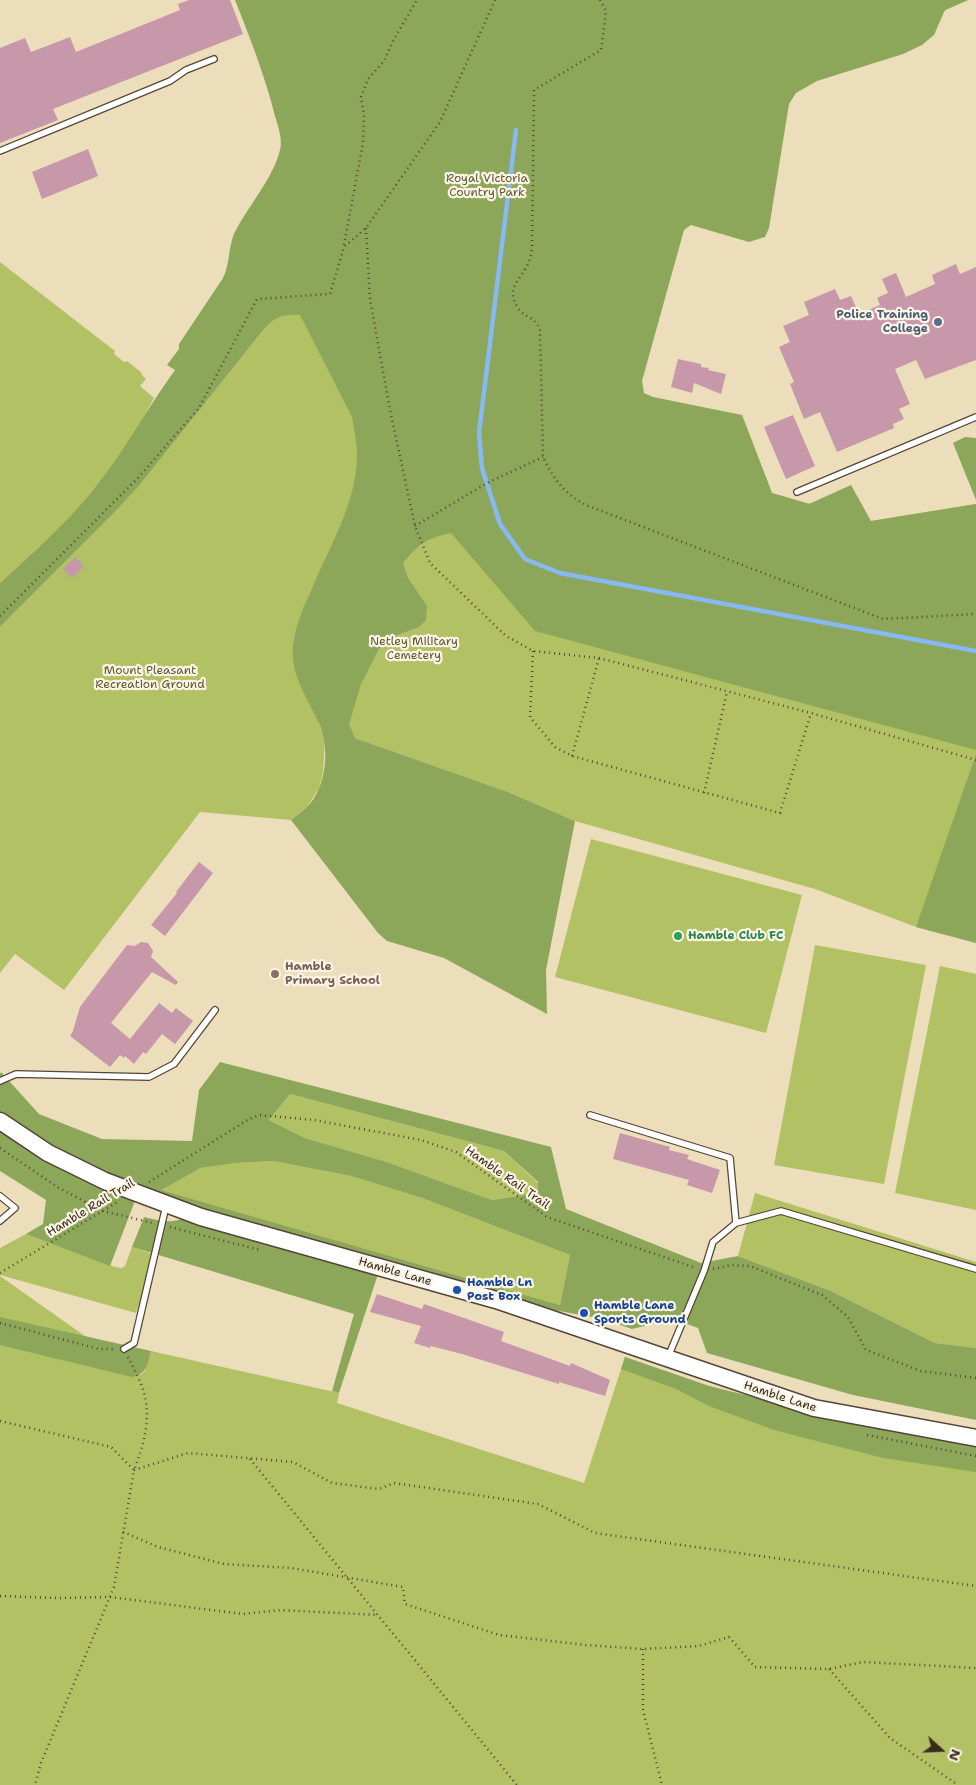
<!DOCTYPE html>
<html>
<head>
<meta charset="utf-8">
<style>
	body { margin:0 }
	#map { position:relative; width:976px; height:1785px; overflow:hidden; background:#ecdebb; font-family:"Shantell Sans",sans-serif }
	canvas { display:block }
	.north { position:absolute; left:916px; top:1725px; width:50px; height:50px; -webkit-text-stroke:4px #fcf5e5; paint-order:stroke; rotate:110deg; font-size:14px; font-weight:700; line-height:20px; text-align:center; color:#3b2a1e }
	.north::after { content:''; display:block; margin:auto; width:18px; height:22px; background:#3b2a1e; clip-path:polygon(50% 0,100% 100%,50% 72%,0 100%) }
</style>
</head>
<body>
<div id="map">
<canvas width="976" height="1785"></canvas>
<div class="north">N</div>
</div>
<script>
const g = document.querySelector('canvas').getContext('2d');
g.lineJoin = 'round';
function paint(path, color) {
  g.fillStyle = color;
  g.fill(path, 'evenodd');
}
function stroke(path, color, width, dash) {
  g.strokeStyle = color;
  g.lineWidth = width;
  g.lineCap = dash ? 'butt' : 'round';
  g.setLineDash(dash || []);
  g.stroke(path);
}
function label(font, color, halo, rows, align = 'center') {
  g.font = font + ' "Shantell Sans",sans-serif';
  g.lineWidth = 4.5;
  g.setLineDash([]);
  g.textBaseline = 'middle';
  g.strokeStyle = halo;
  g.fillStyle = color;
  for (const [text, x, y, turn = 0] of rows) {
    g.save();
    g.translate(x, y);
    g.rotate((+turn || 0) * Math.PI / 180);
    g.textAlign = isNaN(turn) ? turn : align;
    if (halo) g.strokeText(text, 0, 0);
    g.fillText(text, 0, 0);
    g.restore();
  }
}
paint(new Path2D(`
	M307,0H968L778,86L670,221L634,405L742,415L772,493L871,521L976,504V943L916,927L815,889L575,821L508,792L355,738L319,723L325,739L323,773L319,788L307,807L291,820L200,812L64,990L15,954L0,973V627L113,514L139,486L264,329L273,319L285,315Z
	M0,262L115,351L114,354L124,362L127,361L142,373L141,374L146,379L140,386L154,398C131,442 101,485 67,520C46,542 22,562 0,583Z
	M591,839L802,895L766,1033L555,977Z
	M815,945L926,965L884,1184L774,1165Z
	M940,966L976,974V1210L895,1193Z
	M290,1094L504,1151L538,1183L537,1193L492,1200L387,1162L305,1138L269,1120Z
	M273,1161L351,1176L422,1198L570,1255L560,1305L160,1190L201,1168L236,1163Z
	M755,1193L976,1262V1348L935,1343L831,1291L738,1256Z
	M26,1234L115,1267L122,1268L125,1266L132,1247L155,1255L136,1313L0,1275V1248Z
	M0,1276L140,1375L145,1371L151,1351L339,1393L337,1403L584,1483L625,1357L709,1386L837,1418L976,1446V1785H0Z`), '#b2c164');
paint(new Path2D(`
	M235,0H968L945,10L934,35L922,45L903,54L817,81L796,93L789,104L769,228L765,237L749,242L691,225L684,230L642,381L644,393L653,397L742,415L772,493L809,504L851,485L871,521L976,504V750L535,631L451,533C425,539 420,543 403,563L408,578L427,606L426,620L419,627L392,637L379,649L361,684L349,724L355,738L508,792L575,821L546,970L547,1014L444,958L387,941L378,933L291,820C296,816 301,812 306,808C327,788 330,748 319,723C307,697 290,675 293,645C296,625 303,608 311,591C329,547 357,503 357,455C357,442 354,429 352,417L300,315C283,314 276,316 264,329L139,486L113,514L0,627V583C33,552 69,522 97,485C126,449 147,408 175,370L167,365L179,349V344L223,278C230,264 228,249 234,234C247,207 273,179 280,150C283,140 278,126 275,116C265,76 250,38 235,0Z
	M965,437L976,438V500L953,443Z
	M976,754V943L916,927Z
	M220,1062L551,1147L566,1209L701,1263L738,1256L831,1291L935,1343L976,1348V1420L853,1395L707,1353L698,1328L673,1319L632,1329L599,1318L496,1300L380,1268L339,1393L332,1391L354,1314L132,1247L144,1217C157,1220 172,1225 185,1217L138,1193L110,1266L26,1234L43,1224L46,1200L0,1171V1074L1,1072L39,1114L102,1139L192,1141L199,1090ZM290,1094L504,1151L538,1182L537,1193L492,1200L387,1162L305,1138L269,1120ZM273,1161L351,1176L422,1198L570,1255L560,1305L161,1190L201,1168L236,1163Z
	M0,1317L151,1351C147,1365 148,1373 132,1377L0,1345Z
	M625,1357L709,1386L837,1418L976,1446V1472L883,1458L774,1430L709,1406L676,1389L621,1369Z`), '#8da75a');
stroke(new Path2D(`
	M516,130L479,433L482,468L500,524L525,559L560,573L976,651`), '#87b9f3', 4.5);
paint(new Path2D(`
	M189,0H230L243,34L53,109L58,120L0,143V48L25,38L31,52L70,37L76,52L180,10L178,4Z
	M88,149L98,176L42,199L32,172Z
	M956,264L960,274L976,267V360L925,379L916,360L895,369L910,404L899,409L904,419L893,424L894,428L837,452L820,412L804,419L790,384L794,382L779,347L790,342L783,326L809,315L804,302L835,289L840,300L851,296L859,314L880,305L877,298L888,293L882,279L896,273L906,297L935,284L932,275Z
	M678,359L701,364V367L709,368L708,370L726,374L721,394L694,383L692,393L671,387Z
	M793,415L815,466L786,479L764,427Z
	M75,557L84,566L72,578L63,569Z
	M199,862L213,873L165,936L151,925L177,893L176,892Z
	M141,942L148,943L153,951L151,957L178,982L176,985L152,972L111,1023L130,1039L159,1003L172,1013L176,1008L193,1021L175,1044L162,1034L146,1054L143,1052L134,1064L125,1056L124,1058L120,1055L110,1067L70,1036L73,1031L80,1007L127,945L135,946Z
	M620,1133L670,1147L669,1150L689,1155L687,1159L720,1170L712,1193L687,1185L689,1180L613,1159Z
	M377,1294L422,1309L424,1304L504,1332L501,1341L570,1366L571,1363L610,1380L605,1396L559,1382V1384L462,1354L431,1346L430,1348L414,1343L421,1326L370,1312Z`), '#c797aa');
const service = new Path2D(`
	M0,151L170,81L186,70L214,59
	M797,492L976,417
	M0,1081L16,1074L149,1077L174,1064L215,1010
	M590,1115L730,1158L736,1223
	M0,1196L15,1208L0,1221
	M124,1349L134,1343L166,1206
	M668,1357L704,1271L713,1242L736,1223L781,1211L976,1269`);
const secondary = new Path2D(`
	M0,1121L48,1153L105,1181L201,1217L496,1300L814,1408L976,1438`);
stroke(service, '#564536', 8);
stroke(secondary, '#564536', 19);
stroke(new Path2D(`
	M600,0L606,11L601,50L534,90L532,250C531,254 530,258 529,262C522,279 504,288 518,308C525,319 533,314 540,330L543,457C553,478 564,494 586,505L883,619L976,614
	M366,228L370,299L390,410L415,526L430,563L506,636L533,651L599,658L811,713L976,760
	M344,245L363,143L364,115L361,97L368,79L384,61L393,41L417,0
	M415,526L487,483L543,457
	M0,616L137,479L199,408L257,299L330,294L344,247L366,228L440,122L495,0
	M533,651L530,717L555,747L572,756L780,813L811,713
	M572,756L599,658
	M704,793L727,692
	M0,1148L59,1188L103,1211L153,1223
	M149,1182L249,1119L259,1115L314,1120L421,1140L456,1152L547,1217L696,1268
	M170,1227L260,1250
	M713,1269L731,1265L750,1266L822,1295L848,1317L866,1350L921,1371L976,1378
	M0,1273L119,1201
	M0,1323L99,1349H115
	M128,1357C133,1367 139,1378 143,1389C152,1417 144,1444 134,1470
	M0,1421L111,1447L134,1470L114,1587L41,1763L35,1785
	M867,1435L976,1456
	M250,1459L517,1785
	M134,1470L188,1453L293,1462L332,1483L379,1489L394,1483L538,1504L595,1533L976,1586
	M123,1532L158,1547L224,1564L291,1568L403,1587L405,1604L499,1635L586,1645L643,1649L699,1646L729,1637L755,1667L829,1669L863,1662L976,1668
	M0,1596L58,1598L110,1597L243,1614L281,1610L377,1615
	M643,1649V1710L662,1785
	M829,1669L890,1738L958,1785`), '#564536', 2.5, [1, 4]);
stroke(service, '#fff', 5.5);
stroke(secondary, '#fff', 16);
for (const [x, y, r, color] of [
	[938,322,5,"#5c6f8a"],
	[678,936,5,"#2e9e5b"],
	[275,974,5,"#8d6e63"],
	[457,1290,5,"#1a4fb4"],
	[584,1313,5,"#1a4fb4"]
]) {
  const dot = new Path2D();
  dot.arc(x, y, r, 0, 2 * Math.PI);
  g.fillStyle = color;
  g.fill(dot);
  stroke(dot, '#fcf5e5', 2);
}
label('12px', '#5f5733', '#fcf5e5', [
	["Royal Victoria",487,179],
	["Country Park",487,193],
	["Netley Military",414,642],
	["Cemetery",414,656],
	["Mount Pleasant",150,671],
	["Recreation Ground",150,685]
]);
label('bold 12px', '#4e5e75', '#fcf5e5', [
	["Police Training",928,315],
	["College",928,329]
], 'right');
label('bold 12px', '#27864d', '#fcf5e5', [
	["Hamble Club FC",688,936]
], 'left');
label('bold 12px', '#785e54', '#fcf5e5', [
	["Hamble",285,967],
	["Primary School",285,981]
], 'left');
label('12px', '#3b2a1e', '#fcf5e5', [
	["Hamble Rail Trail",507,1178,35],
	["Hamble Rail Trail",91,1208,-31],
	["Hamble Lane",395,1272,16],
	["Hamble Lane",780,1397,18]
]);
label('bold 12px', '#164399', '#fcf5e5', [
	["Hamble Ln",467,1283],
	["Post Box",467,1297],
	["Hamble Lane",594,1306],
	["Sports Ground",594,1320]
], 'left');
</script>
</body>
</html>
